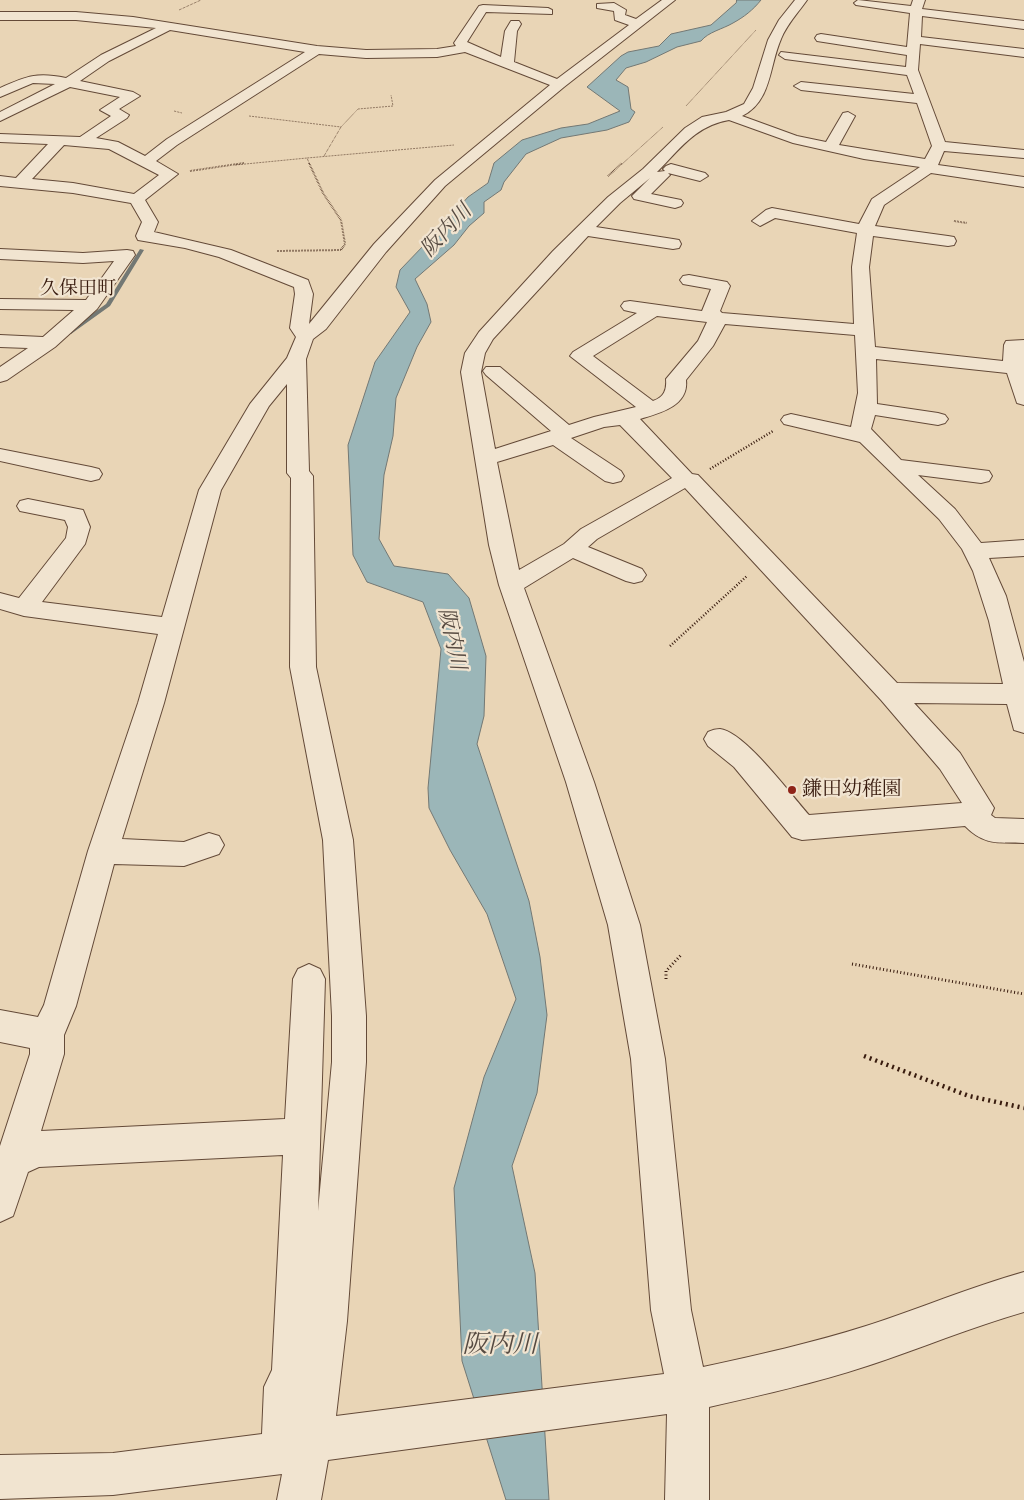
<!DOCTYPE html>
<html>
<head>
<meta charset="utf-8">
<style>
	body { margin:0 }
	canvas { display:block; background:#e9d5b6 }
</style>
</head>
<body>
<canvas width="1024" height="1500"></canvas>
<script>
const g = document.querySelector('canvas').getContext('2d');
g.lineJoin = 'round';
function paint(path, color) {
  g.fillStyle = color;
  g.fill(path, 'evenodd');
}
function stroke(path, color, width, dash) {
  g.strokeStyle = color;
  g.lineWidth = width;
  g.lineCap = dash ? 'butt' : 'round';
  g.setLineDash(dash || []);
  g.stroke(path);
}
function label(font, color, halo, rows, align = 'center') {
  g.font = font + ' "Gentium Book Plus","Noto Serif JP",serif';
  g.lineWidth = 4.5;
  g.setLineDash([]);
  g.textBaseline = 'middle';
  g.strokeStyle = halo;
  g.fillStyle = color;
  for (const [text, x, y, turn = 0] of rows) {
    g.save();
    g.translate(x, y);
    g.rotate((+turn || 0) * Math.PI / 180);
    g.textAlign = isNaN(turn) ? turn : align;
    if (halo) g.strokeText(text, 0, 0);
    g.fillText(text, 0, 0);
    g.restore();
  }
}
const water = new Path2D(`
	M737,0H761C753,10 744,17 733,23C723,29 708,32 701,41L677,47L646,62L626,68L616,80L628,87L631,109L635,112L629,122L607,130L561,138L526,154L504,182L501,190L484,202V213L469,226L454,245L415,279L427,304L431,322L417,347L396,398L393,436L384,475L379,539L394,566L448,574L469,598L486,656L484,716L477,744L529,901L540,957L547,1015L537,1093L512,1166L535,1273L549,1500H506L462,1361L454,1188L484,1077L516,999L487,914L450,850L429,808L428,788L441,649L423,602L367,582L353,555L348,445L375,362L410,312L396,287L400,270L425,244L441,235L451,216L468,197L488,183L494,163L522,140L561,128L588,124L620,111L587,87L621,56L628,52L659,46L671,34L711,25L736,3Z`);
paint(water, '#9bb6b8');
stroke(water, '#737874', 1);
paint(new Path2D(`
	M140,249L144,250L110,306L71,334H67V332L106,304Z`), '#737874');
const minor = new Path2D(`
	M662,0H675L564,87L445,186L386,252L326,329L313,339L306,359L309,471L313,476L316,667L353,840L366,1016V1062L347,1321L336,1416L664,1374L651,1310L631,1059L608,925L566,782L499,585L489,545L461,372L465,353L479,332L553,251L608,197L643,169L685,128L702,117L726,112L744,104L753,88L768,40L779,20L795,0H807C798,13 787,24 781,39C769,66 772,101 742,116L797,136L826,142L843,113L848,112L855,116L839,145L925,159L932,146L917,103L801,90L794,86L801,82L914,94L907,75L785,59L779,55L781,52L906,67L907,55L817,41L815,38L817,35L821,34L907,47L910,13L856,5L854,3L858,0L911,6L913,0H925L922,9L1024,21V29L922,16L921,37L1024,49V57L920,44L918,70L945,142L1024,150V158L944,151L938,165L1024,177V187L931,173L884,205L875,226L948,236L954,237L956,241L954,245L948,246L873,236L869,267L875,347L1003,361L1004,345L1006,341L1024,340V405L1017,403L1007,373L876,359L877,404L938,413L945,415L948,419L945,423L938,425L875,415L871,429L901,460L989,471L992,476L989,481L981,483L918,475L955,509L981,543L1024,540V556L989,558L1006,596L1024,662V733L1014,730L1007,704L914,703L960,753L994,808L991,815L995,818L1024,819V843C998,842 985,846 965,826L802,840L792,837L734,767L708,746L704,739L708,732C712,730 716,729 720,729C745,732 791,795 809,815L962,803L940,769L881,700L685,488L597,539L588,547L642,569L646,575L642,581L634,583L626,581L573,558L524,588L594,782L640,925L665,1059L691,1310L703,1367C758,1355 812,1343 866,1326C919,1309 970,1287 1024,1272V1312C971,1327 919,1349 867,1366C815,1383 762,1395 709,1407V1500H665L667,1414L328,1460L321,1500H277L282,1474L113,1495L0,1499V1455L113,1453L262,1434L264,1387L272,1370L283,1155L39,1167L28,1172L13,1216L0,1222V1146L30,1054V1048L0,1042V1010L38,1017L44,1005L88,851L138,703L158,634L24,616L0,609V593L19,598L66,538L68,527L65,520L20,511L17,506L20,501L28,499L83,510L90,527L85,544L42,602L162,617L199,490L250,404L287,358L296,337L290,328L295,294L294,287L219,257L185,248L138,240L136,236L142,222L131,203L73,193L0,186V176L16,178L48,144L0,142V134L80,137L111,116L100,110L120,97L70,87L0,121V112L55,84L33,83L0,97V88C27,76 37,72 66,78L101,55L156,28L76,20H0V12H76L133,17L317,46L366,50L437,49L456,46L454,43L479,6L483,5L548,8L552,10V14L486,12L467,42L501,57L505,31L511,21H519L521,24L517,31L514,62L557,79L629,25L615,20L614,11L597,8V4L614,3L626,10L625,15L636,19ZM170,30L305,52L167,139L145,156L118,142L96,138L127,118L129,115L119,109L140,96L133,92L80,81L109,61ZM465,52L550,85L435,180L374,244L309,324L313,294L308,280L231,250L154,232L158,222L145,200L178,174L156,161L177,145L319,54L366,58L437,57ZM729,120L793,143L864,159L920,167L872,199L859,224L772,208L766,210L752,221L760,226L775,218L857,233L852,267L854,324L722,313L720,311L730,286L727,282L689,275L683,276L680,280L683,284L711,289L702,311L630,301L624,302L621,306L624,310L637,313L573,352L570,356L636,407L594,417L569,425L500,367H486L483,371L486,375L551,431L495,449L481,372L485,353L493,339L588,236L673,249L679,248L681,244L679,240L673,239L596,227L620,203L650,178L632,196L634,199L675,208L681,206L683,203L681,200L651,194L670,175L668,173L700,181L708,176L705,173L671,164L666,166L663,169L665,171L657,172C680,149 695,126 729,120ZM64,145L109,149L159,175L134,194L73,183L32,179ZM657,316L707,322L698,341L666,379C667,390 664,397 653,401L593,356ZM725,324L855,335L858,393L851,427L791,414L784,416L781,420L784,424L860,442L939,519L962,549L973,571L989,621L1003,684L897,683L698,475L692,474L640,419C660,413 689,406 686,380L713,346ZM287,384V473L291,478L290,667L323,840L332,1016V1062L318,1211L325,979L320,969L309,964L298,969L293,979L285,1119L41,1131L64,1054V1035L76,1006L114,864L184,866L219,854L224,845L219,836L209,833L184,842L122,839L164,703L221,490L269,406ZM620,425L672,478L581,529L564,544L519,570L497,462L553,445L605,481L613,483L621,481L624,476L621,471L571,438L604,427Z
	M0,249L83,253L127,250L133,251L135,255L97,309L55,347L7,380L0,382V367L28,348L0,347V335L43,337L74,310L0,309V299L86,300L114,261L83,263L0,259Z
	M0,449L91,467L99,469L102,474L99,479L91,481L0,461Z`);
stroke(minor, '#644a38', 2);
stroke(new Path2D(`
	M179,10L201,0
	M686,106L756,30
	M174,111L182,113
	M249,116L341,127
	M324,156L341,127L358,109L393,106L391,95
	M235,165L307,158
	M310,165L307,158L454,145
	M621,165L663,127`), '#381b0e', 1, [0.5, 1]);
stroke(new Path2D(`
	M190,171L244,163
	M608,176L622,163
	M954,221L967,223
	M277,251L341,250L345,244L341,220L323,193L309,163`), '#381b0e', 2, [0.5, 1]);
stroke(new Path2D(`
	M710,469L773,431
	M670,646L747,576`), '#381b0e', 2.5, [1, 2]);
stroke(new Path2D(`
	M852,964L1024,994
	M666,979V971L681,955`), '#381b0e', 3, [1, 2.5]);
stroke(new Path2D(`
	M864,1056L969,1096L1024,1108`), '#381b0e', 4.5, [2, 4]);
paint(minor, '#f1e4d0');
for (const [x, y, r, color] of [
	[792,790,5,"#8f2418"]
]) {
  const dot = new Path2D();
  dot.arc(x, y, r, 0, 2 * Math.PI);
  g.fillStyle = color;
  g.fill(dot);
  stroke(dot, '#f1e4d0', 2);
}
label('19px', '#381b0e', '#f1e4d0', [
	["久保田町",78,289]
]);
label('20px', '#381b0e', '#f1e4d0', [
	["鎌田幼稚園",802,790]
], 'left');
label('italic 21px', '#564a41', '#f1e4d0', [
	["阪内川",447,231,-47],
	["阪内川",451,639,78]
]);
label('italic 25px', '#564a41', '#f1e4d0', [
	["阪内川",500,1346]
]);
</script>
</body>
</html>
